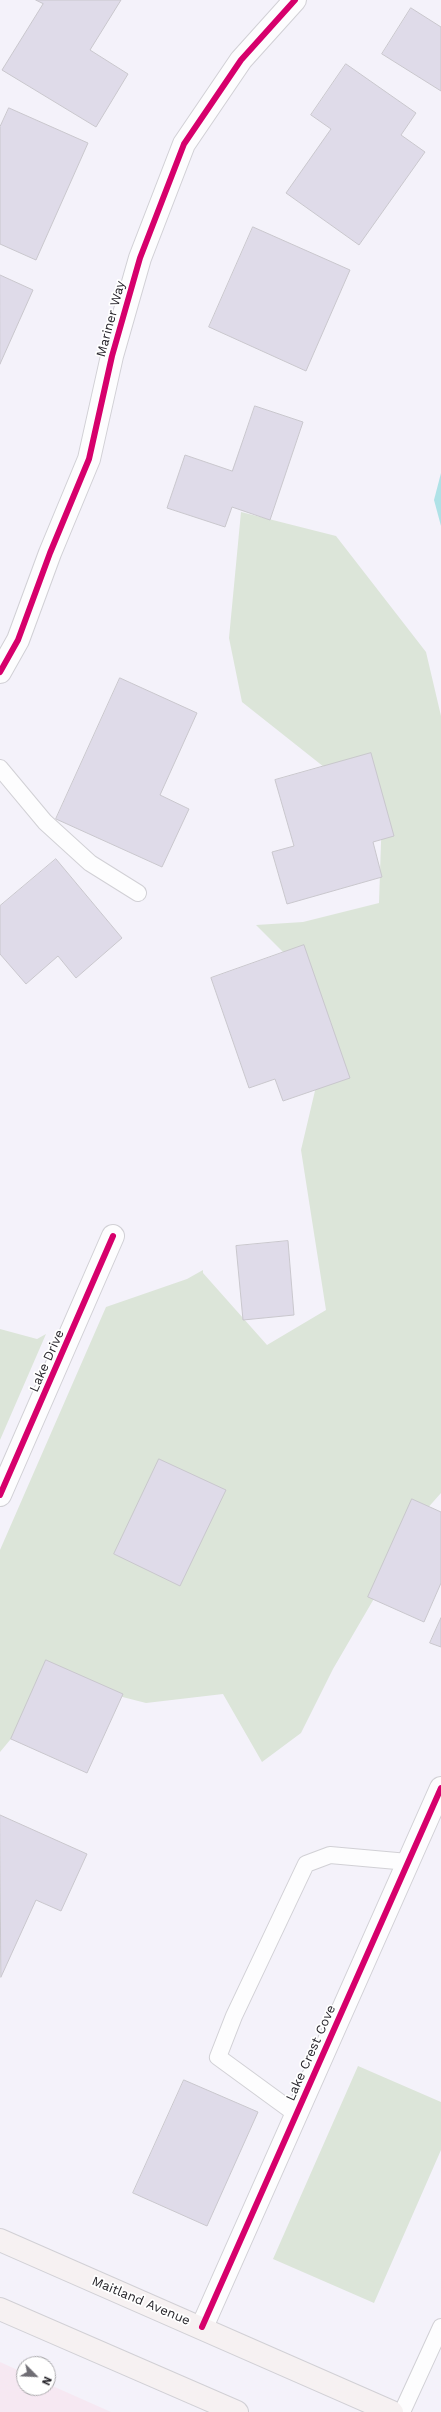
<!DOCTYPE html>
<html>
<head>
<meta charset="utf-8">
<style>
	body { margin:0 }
	#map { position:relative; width:441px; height:2412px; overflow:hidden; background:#f4f2fa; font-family:"Work Sans",sans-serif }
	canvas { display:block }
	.north { position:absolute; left:16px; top:2356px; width:40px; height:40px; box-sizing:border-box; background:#fff; border:1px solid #a9a8ab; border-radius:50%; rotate:114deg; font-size:11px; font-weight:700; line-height:16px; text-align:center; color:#28262c }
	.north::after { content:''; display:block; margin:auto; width:14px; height:18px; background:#6f6d74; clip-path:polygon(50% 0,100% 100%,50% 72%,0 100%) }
</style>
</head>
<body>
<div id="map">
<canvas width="441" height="2412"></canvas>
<div class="north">N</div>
</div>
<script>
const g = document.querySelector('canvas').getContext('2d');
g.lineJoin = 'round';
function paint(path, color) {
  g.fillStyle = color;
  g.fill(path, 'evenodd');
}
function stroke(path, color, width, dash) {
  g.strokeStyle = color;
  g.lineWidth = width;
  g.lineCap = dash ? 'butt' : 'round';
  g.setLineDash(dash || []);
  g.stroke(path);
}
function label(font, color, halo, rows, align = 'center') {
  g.font = font + ' "Work Sans",sans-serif';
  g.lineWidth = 3.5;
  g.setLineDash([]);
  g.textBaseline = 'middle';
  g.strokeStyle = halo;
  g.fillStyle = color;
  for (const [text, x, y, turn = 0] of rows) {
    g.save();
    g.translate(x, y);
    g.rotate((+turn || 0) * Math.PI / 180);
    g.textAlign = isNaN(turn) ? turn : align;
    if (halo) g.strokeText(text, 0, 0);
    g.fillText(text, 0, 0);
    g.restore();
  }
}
paint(new Path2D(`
	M0,2362L24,2373V2388H48V2384L111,2412H0Z`), '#f6e8f2');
paint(new Path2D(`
	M241,512L336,536L426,652L441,716V1493L425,1511L333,1669L301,1733L262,1762L223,1694L146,1703L107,1693L67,1695L10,1740L0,1752V1550L106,1307L187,1279L203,1270V1273L267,1345L326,1310L301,1150L331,1023L295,964L256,925L303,922L379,903L382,813L242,702L229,638Z
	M0,1329L37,1339L46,1334L0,1440Z
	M358,2066L441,2102V2150L374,2303L273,2259Z`), '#dce5d9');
paint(new Path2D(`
	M441,473V526L434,500Z`), '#afe2e7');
const building = new Path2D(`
	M36,0H121L90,50L128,74L96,127L2,70L43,4Z
	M411,8L441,27V91L382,54Z
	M346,64L416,113L401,135L425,152L359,245L286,193L331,129L311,115Z
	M9,108L88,143L36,260L0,244V127Z
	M253,227L350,270L306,371L209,327Z
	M0,275L33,290L0,364Z
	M255,406L303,422L270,520L232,507L225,527L167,508L185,455L232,471Z
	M120,678L197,713L160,795L189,809L162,867L56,819Z
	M371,753L394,836L373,842L382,877L287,904L272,852L294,846L275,780Z
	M56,859L122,938L76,978L58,956L26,984L0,954V906Z
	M304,945L350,1078L283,1101L275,1079L249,1088L211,978Z
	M288,1241L294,1315L243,1320L236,1246Z
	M159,1459L226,1490L180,1586L114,1554Z
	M412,1499L441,1512V1583L424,1622L368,1597Z
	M441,1618V1647L430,1643Z
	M46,1660L123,1694L87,1773L11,1739Z
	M0,1815L87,1854L61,1911L36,1900L1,1977Z
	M184,2080L258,2112L207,2226L133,2193Z`);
paint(building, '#dfdbe9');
stroke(building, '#c9c7cd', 1);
const service = new Path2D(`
	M0,768L45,822L90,863L138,893
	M296,2114L218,2057L234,2016L306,1864L330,1855L408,1862
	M402,2412L441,2327`);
const minor = new Path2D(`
	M0,672L18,640L50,553L89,459L112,356L140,258L184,144L241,60L295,0
	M0,1495L113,1236
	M202,2327L441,1788`);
const secondary = new Path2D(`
	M0,2240L392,2412
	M0,2309L237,2412`);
stroke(service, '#d1d0d5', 18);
stroke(minor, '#d1d0d5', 24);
stroke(secondary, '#d1d0d5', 24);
stroke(service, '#fdfdfe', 16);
stroke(minor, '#fdfdfe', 22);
stroke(secondary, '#f6f1f2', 22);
stroke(new Path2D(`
	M0,672L18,640L50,553L89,459L112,356L140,258L184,144L241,60L295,0
	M0,1495L113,1236
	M202,2327L441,1788`), '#d6006c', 6);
label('13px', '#28262c', '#fff', [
	["Mariner Way",111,319,-75],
	["Lake Drive",47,1361,-66],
	["Lake Crest Cove",311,2053,-66],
	["Maitland Avenue",141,2301,23]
]);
</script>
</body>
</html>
